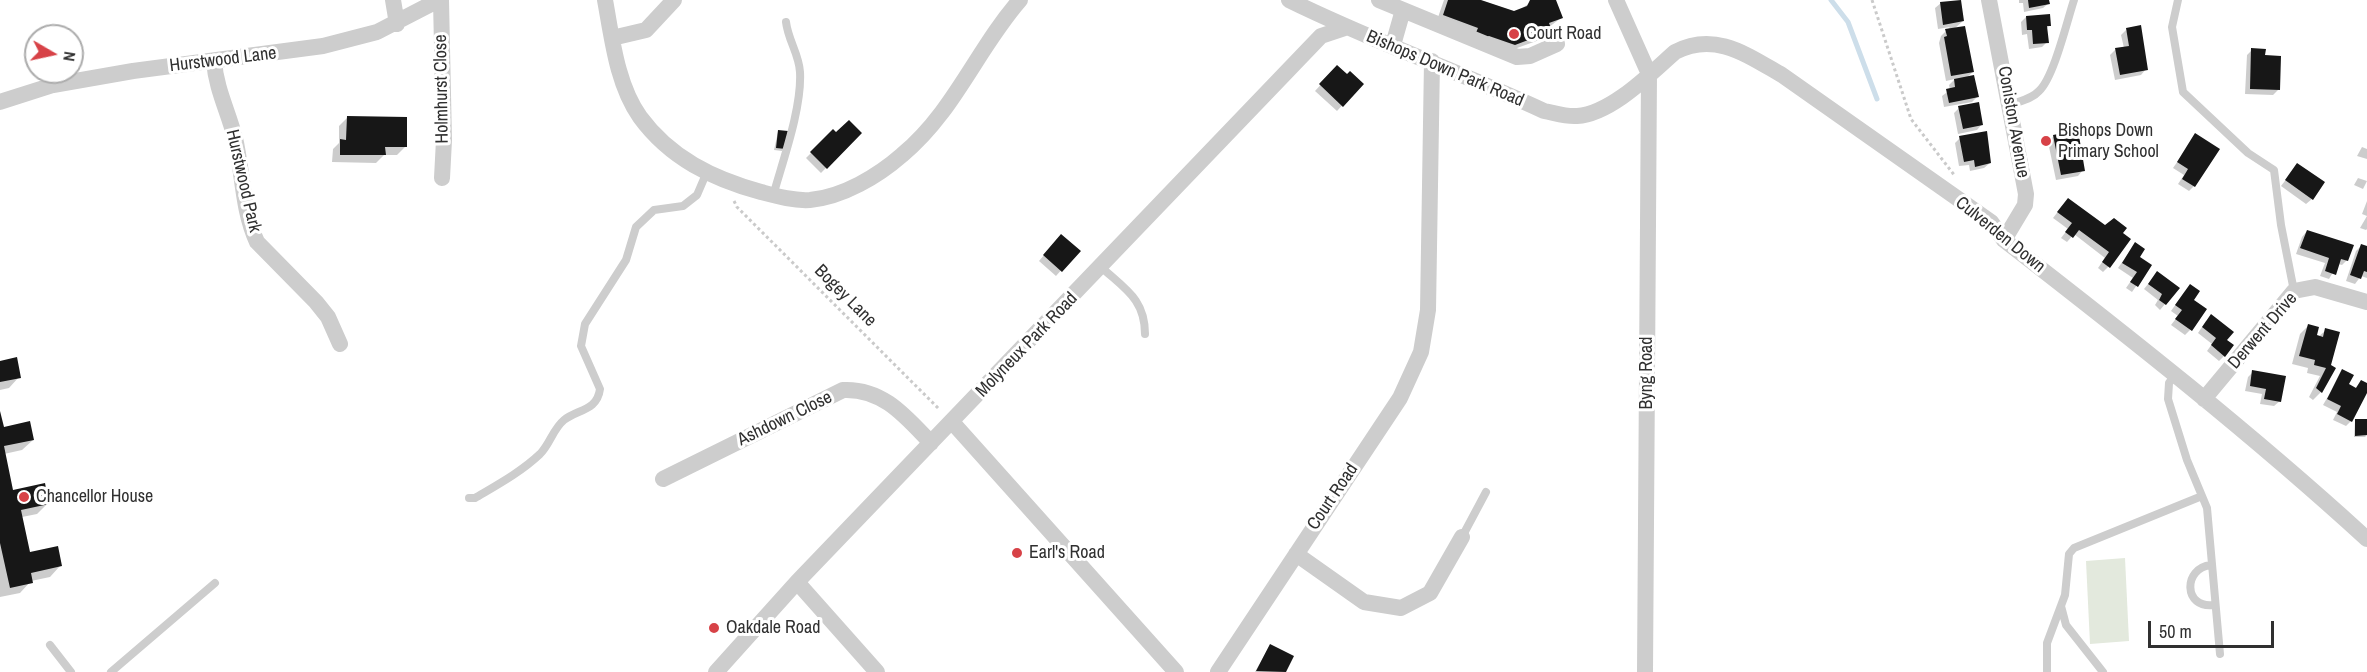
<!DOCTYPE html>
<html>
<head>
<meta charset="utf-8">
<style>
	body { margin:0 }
	#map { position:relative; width:2367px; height:672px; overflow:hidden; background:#fff; font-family:"Archivo Narrow",sans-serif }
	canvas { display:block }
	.north { position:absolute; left:24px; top:24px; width:60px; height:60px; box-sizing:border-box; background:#fff; border:2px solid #acacac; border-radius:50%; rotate:99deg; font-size:16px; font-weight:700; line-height:24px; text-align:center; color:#303030 }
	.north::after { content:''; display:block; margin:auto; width:21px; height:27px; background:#d74247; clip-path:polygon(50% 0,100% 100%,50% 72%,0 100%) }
	.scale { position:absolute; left:2148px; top:621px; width:126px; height:27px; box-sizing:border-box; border:3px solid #303030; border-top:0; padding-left:8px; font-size:18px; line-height:21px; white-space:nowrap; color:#303030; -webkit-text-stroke:4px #fff; paint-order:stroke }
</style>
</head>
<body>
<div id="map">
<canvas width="2367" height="672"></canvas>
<div class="north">N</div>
<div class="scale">50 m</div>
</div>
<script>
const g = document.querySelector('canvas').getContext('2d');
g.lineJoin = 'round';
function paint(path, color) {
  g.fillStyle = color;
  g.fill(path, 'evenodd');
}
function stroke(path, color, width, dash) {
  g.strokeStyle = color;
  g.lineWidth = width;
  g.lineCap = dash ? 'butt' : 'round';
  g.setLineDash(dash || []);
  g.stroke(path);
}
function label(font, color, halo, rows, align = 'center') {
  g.font = font + ' "Archivo Narrow",sans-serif';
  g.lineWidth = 6;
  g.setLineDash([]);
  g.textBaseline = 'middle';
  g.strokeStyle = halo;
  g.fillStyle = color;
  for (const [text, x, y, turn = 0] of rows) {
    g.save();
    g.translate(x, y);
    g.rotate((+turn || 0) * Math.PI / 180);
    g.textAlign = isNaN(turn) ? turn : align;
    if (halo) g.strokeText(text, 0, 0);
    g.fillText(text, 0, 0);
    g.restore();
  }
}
paint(new Path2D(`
	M2125,558L2129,641L2090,644L2086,561Z`), '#e3e9dd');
paint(new Path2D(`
	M1444,0H1479L1514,13L1535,0H1555L1561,18L1549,27L1550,31L1542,39L1506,52L1436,23Z
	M2019,0H2048L2049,3L2043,8L2024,12L2023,3H2019Z
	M1941,3L1963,21L1954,29L1973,72L1966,78L1977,97L1972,102L1944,107L1942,96L1950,90L1949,85L1955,79L1946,81L1939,43L1941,36L1950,27L1938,29L1935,8Z
	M2026,17L2050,25L2046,29L2047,42L2042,47L2029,49L2027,34L2022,35L2021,22Z
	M2126,30L2146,69L2141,75L2115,80L2110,55L2115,50L2124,48L2121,35Z
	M2252,50L2264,57L2278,90L2273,95L2245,94L2247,55Z
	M1337,67L1362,84L1337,111L1315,91Z
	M1959,108L1982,124L1977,130L1958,134L1954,113Z
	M347,118L405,147L397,155H384L376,163L332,162L333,149L339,143V126Z
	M833,131L836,135L860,133L821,173L806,158Z
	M778,132L784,148L782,151L774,150Z
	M2196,135L2194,186L2189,191L2178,184L2184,175L2173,168Z
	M2054,136L2083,170L2078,176L2056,180L2048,142Z
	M1960,138L1990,163L1984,168L1970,171L1969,165L1959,166L1955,143Z
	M2362,147L2367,149V159L2357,156Z
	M2297,165L2312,199L2306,204L2281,186Z
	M2358,178L2367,181L2363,189L2354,185Z
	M2367,201V229L2366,230L2360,228L2367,216L2362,214Z
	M2063,205L2104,227L2114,220L2108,267L2103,272L2098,268L2105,258L2074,234L2067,242L2061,238L2068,229L2053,218Z
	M2307,231L2347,260L2342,265L2338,264L2329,279L2320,276L2325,263L2296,254L2302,237Z
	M1056,241L1078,251L1056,276L1039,261Z
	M2135,244L2138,258L2150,266L2132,292L2126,288L2133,278L2118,268Z
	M2362,245L2367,247V278L2361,276L2355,284L2346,281L2356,251Z
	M2157,273L2165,304L2160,310L2155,305L2158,300L2144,289Z
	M2185,291L2190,330L2185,335L2171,325L2178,316L2171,311Z
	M2206,321L2225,340L2224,356L2219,361L2207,351L2212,344L2198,333Z
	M2308,326L2315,336L2318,337L2326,330L2338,333L2321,392L2313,400L2309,397L2320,376L2307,373L2308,368L2292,364L2300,334Z
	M0,362L19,377L9,388L0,390Z
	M2343,371L2347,385L2355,389L2361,381L2367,385L2351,421L2346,426L2333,420L2337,412L2323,405Z
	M2253,372L2280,401L2274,406L2260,404L2262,394L2245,391L2248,377Z
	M0,413L3,428L33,440L22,450L4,454L12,492L48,503L37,514L22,517L29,553L60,566L50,577L31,581L20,593L0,597Z
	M2355,421L2367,435L2365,437H2354Z
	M1270,645L1292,657L1285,672H1255Z`), '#0003');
stroke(new Path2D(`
	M1831,0L1848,22L1877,99`), '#cddeea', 5);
paint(new Path2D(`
	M1448,0H1481L1514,11L1527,6L1530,0H1556L1563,18L1549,23L1552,31L1515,45L1489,36L1484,38L1475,35L1478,28L1443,15Z
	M1961,0L1964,21L1943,25L1940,2Z
	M2028,0H2049L2050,4L2029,8Z
	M2050,14L2051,26H2047L2049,43L2033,44L2032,30H2027L2026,16Z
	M2141,25L2148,70L2120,75L2115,48L2129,46L2126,28Z
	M1965,26L1974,72L1951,76L1944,37L1947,36L1945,29Z
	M2251,48L2266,49L2265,55L2281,56L2280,90L2250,89Z
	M1337,65L1347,74L1350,71L1364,84L1343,107L1319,84Z
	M1974,75L1979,97L1949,103L1946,89L1955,87L1954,79Z
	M1979,102L1983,125L1963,129L1958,106Z
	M347,116L407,117V147H385L386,155H340V139L346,140Z
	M849,120L862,133L827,169L810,152L833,129L836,132Z
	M778,130L788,131L786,149L776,148Z
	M2078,130L2085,171L2061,175L2053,135Z
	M1987,131L1991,163L1975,167L1974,160L1964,162L1959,136Z
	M2195,133L2220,149L2195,187L2182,179L2188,169L2177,162Z
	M2297,163L2325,182L2313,200L2285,180Z
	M2068,198L2105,225L2114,218L2127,228L2123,233L2131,239L2110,268L2102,262L2109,252L2079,230L2073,238L2065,232L2072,223L2057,212Z
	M2307,230L2354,245L2348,261L2341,259L2336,275L2325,271L2329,258L2300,248Z
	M1061,234L1081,251L1062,272L1043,255Z
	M2135,242L2145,249L2140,257L2152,265L2138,287L2130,282L2137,272L2122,263Z
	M2361,244L2367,246V272L2364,271L2361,279L2350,275Z
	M2157,271L2180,288L2166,305L2159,300L2162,294L2148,284Z
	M2190,284L2200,291L2194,300L2207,309L2192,331L2175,319L2182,310L2175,305Z
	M2211,314L2234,332L2227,340L2234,345L2225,357L2211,345L2216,338L2202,327Z
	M2308,324L2319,327L2317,335L2323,337L2325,328L2340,332L2331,365L2336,368L2322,393L2316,388L2326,368L2314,365L2315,360L2299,356Z
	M17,357L21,378L0,382V361Z
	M2342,369L2354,375L2349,384L2356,388L2361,380L2367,383V393L2352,422L2337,414L2341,406L2327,399Z
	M2252,370L2286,376L2281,402L2264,399L2266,389L2250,386Z
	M0,411L4,427L30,421L34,440L4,446L13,490L45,483L49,504L21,510L30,552L58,546L62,566L31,573L33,583L10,588L0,543Z
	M2355,419H2367V435L2355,436Z
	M1270,644L1294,656L1286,672L1256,671Z`), '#171717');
stroke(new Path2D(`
	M1872,0L1911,119L1955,176
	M734,201L737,207L940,410`), '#cacaca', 3, [3, 3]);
stroke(new Path2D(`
	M2178,0L2172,27L2183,92L2248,153L2274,170L2281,225L2294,291
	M2010,105C2020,101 2032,99 2039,91C2054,77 2067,21 2074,0
	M773,196C783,160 802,108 800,72C799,54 788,40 786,22
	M1101,267C1125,289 1145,299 1145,334
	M2175,375L2169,383L2168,399L2187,460L2207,508L2220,654
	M469,498H475C497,485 521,472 540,454C550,444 553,429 564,420C578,409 597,411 600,389L581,346L585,324L626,260L636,227L654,210L683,206L697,195L706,174
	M1462,537L1486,492
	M2211,565C2183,568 2183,609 2214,605
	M2061,606L2066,625L2103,672
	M50,645L71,672
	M111,672L215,583
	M2047,672V643L2065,595L2069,554L2074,548L2202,496`), '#cdcdcd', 8);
stroke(new Path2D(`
	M393,0L397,24
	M441,0L444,140L442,178
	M605,0C612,38 617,85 640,117C670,158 713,179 761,192C776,196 793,201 810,200C843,197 878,176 902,155C954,112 977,49 1020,0
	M1289,0C1372,41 1460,72 1544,111C1555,113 1566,117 1577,116C1611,114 1650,74 1675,52C1715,31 1747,55 1782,75L1991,222L2004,240C2128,336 2251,433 2367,539
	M1379,0L1517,57L1530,56L1557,44
	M1616,0L1649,74L1645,672
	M1989,0L2026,194L2025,205L2004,240
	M612,38L646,30L674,0
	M1393,45L1403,10
	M214,61C216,89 228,111 235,138C243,172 242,210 257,242L316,302L328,317L340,344
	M0,102L53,85L133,71L323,46L377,32L439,0
	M2204,399L2294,291L2315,287L2367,302
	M953,423L1176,672
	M663,479L843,390C883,388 906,417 931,443
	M1296,554L1364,602L1401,608L1430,593L1462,537
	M797,582L877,672
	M716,672L797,582L1321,36L1345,28
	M1218,672L1400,398L1421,352L1428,310L1432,61`), '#cdcdcd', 16);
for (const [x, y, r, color] of [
	[1514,34,6,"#d74247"],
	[2046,141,6,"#d74247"],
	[24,497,6,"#d74247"],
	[1017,553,6,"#d74247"],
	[714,628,6,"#d74247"]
]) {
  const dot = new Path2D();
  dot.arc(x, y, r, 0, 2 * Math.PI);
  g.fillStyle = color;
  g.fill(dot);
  stroke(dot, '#fff', 2);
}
label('18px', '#303030', '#fff', [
	["Court Road",1526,34],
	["Bishops Down",2058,131],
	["Primary School",2058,152],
	["Chancellor House",36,497],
	["Earl's Road",1029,553],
	["Oakdale Road",726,628]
], 'left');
label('18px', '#303030', '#fff', [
	["Hurstwood Lane",223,60,-7],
	["Bishops Down Park Road",1445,69,23],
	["Holmhurst Close",442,89,-91],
	["Coniston Avenue",2013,122,80],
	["Hurstwood Park",243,181,77],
	["Culverden Down",2000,235,39],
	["Bogey Lane",845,296,45],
	["Derwent Drive",2263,331,-49],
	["Molyneux Park Road",1027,345,-46],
	["Byng Road",1647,373,-90],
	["Ashdown Close",785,419,-26],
	["Court Road",1333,497,-56]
]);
</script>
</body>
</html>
